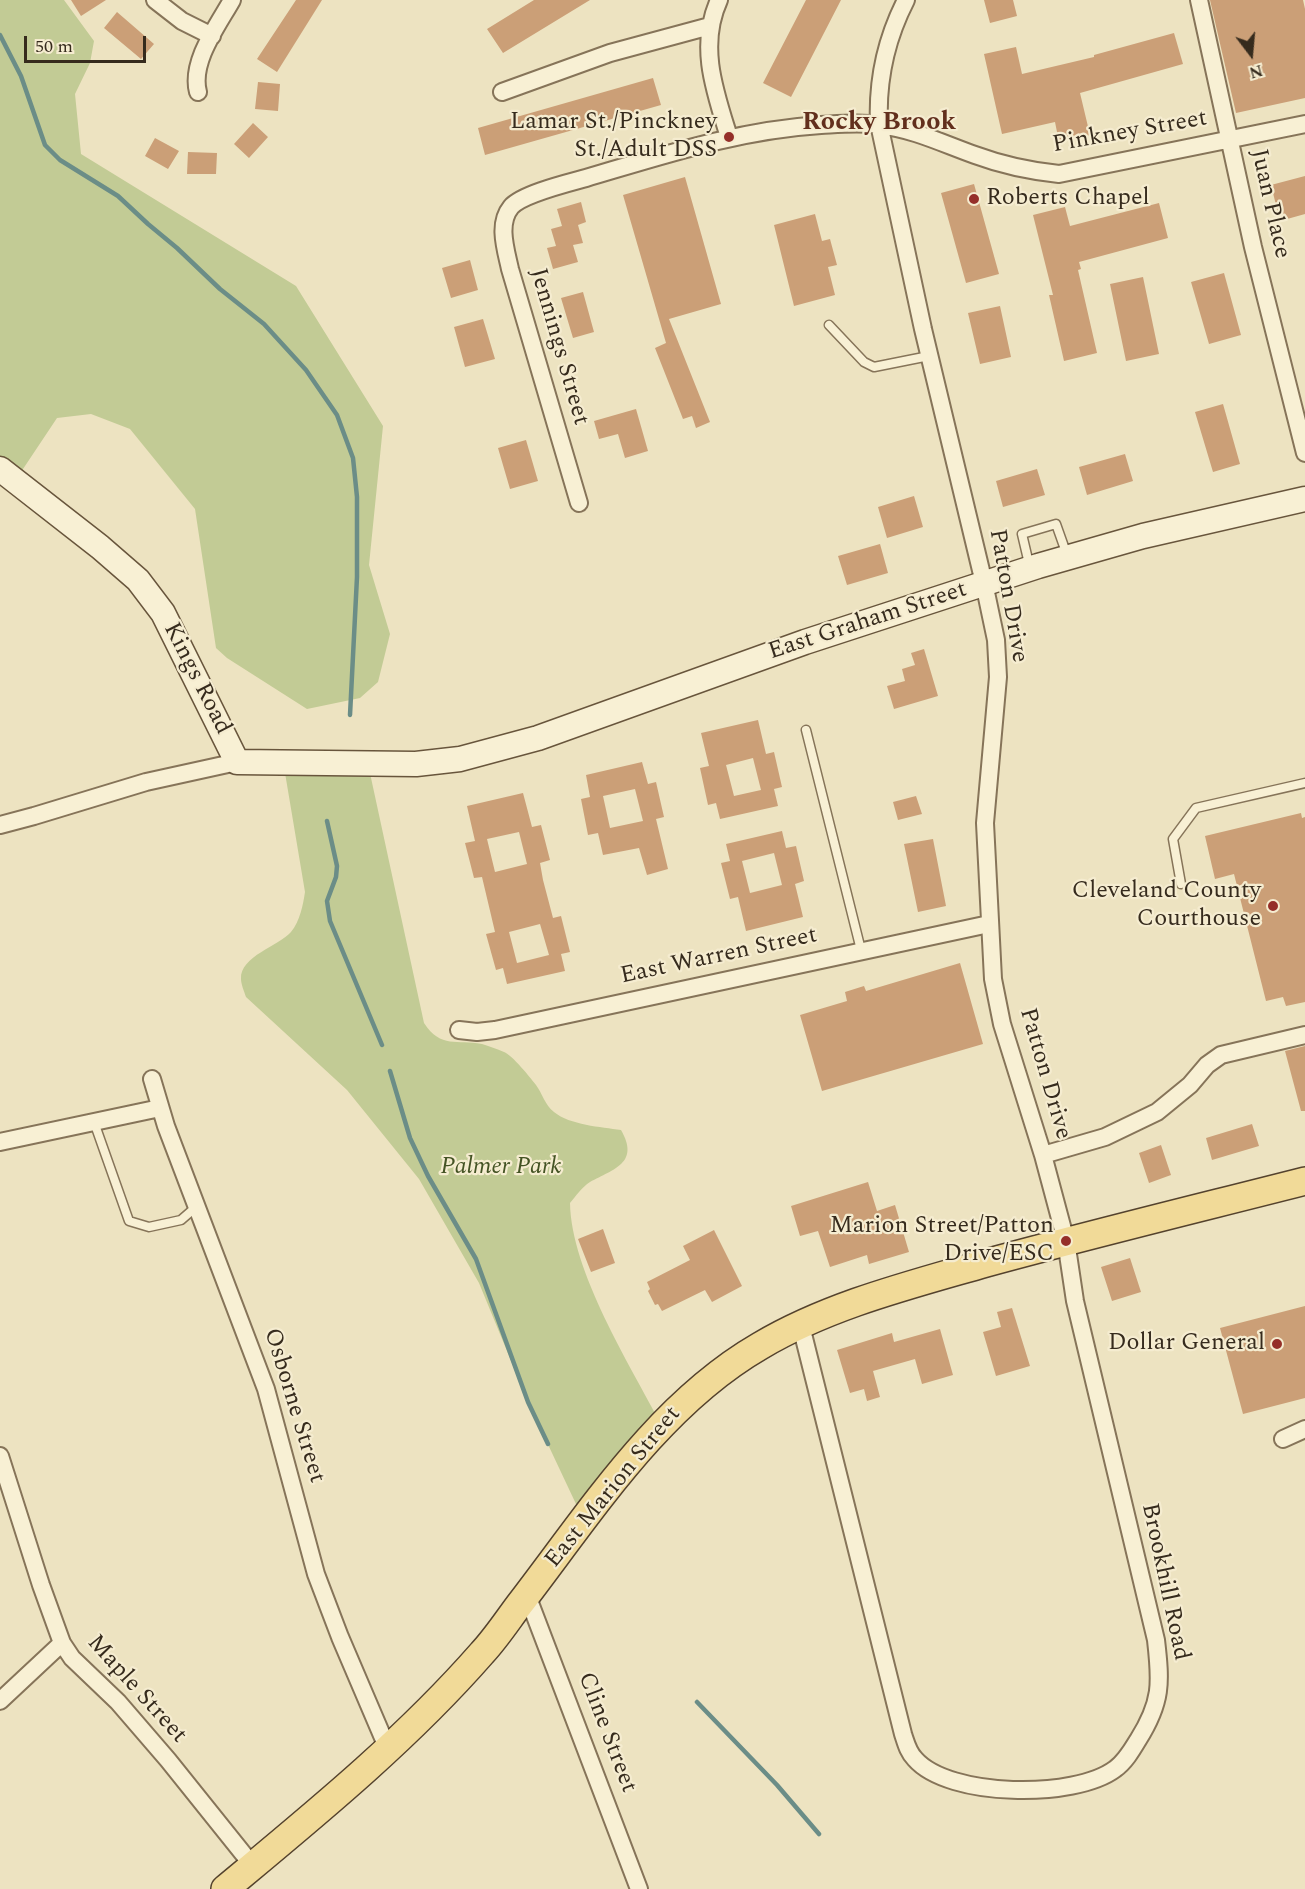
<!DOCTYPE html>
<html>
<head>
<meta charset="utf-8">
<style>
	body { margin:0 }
	#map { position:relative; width:1305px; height:1889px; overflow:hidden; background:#ede3c1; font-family:Spectral,serif }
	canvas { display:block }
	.north { position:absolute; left:1221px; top:24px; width:60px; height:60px; -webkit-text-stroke:4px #f5ecd0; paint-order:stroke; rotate:164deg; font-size:16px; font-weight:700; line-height:24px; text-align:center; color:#362b1d }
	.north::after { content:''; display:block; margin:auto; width:21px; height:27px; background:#362b1d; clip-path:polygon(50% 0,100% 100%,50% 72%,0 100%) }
	.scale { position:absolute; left:24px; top:36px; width:122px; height:27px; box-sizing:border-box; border:3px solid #362b1d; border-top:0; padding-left:8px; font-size:18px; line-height:21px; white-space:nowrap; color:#362b1d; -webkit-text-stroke:4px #f5ecd0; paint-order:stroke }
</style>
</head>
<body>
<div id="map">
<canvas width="1305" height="1889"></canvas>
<div class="north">N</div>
<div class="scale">50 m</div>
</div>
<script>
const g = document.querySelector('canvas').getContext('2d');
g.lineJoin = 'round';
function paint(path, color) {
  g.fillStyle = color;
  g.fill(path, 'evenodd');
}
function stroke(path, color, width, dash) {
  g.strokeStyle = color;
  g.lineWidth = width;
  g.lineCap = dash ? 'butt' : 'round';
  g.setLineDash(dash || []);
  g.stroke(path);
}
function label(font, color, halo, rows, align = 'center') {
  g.font = font + ' Spectral,serif';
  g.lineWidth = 4.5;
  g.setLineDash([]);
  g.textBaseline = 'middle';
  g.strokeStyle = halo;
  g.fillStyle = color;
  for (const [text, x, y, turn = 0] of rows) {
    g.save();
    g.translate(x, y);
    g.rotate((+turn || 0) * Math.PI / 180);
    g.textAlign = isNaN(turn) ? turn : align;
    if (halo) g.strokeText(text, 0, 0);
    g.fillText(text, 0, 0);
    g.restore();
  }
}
paint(new Path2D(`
	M0,0H64L94,41L90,63L75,94L81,154L296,286L383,426L369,565L390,634L378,682L360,698L307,709L227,658L216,648L195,509L130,429L91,414L57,418L15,481L0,469Z
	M283,761L368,764L424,1023C441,1049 457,1039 482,1044C489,1046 497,1049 504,1052C512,1055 530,1077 536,1085C542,1093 545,1105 554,1112C570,1125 601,1127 621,1130C640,1163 614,1169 590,1182C582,1187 576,1196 570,1203C571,1271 630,1365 662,1426L584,1521L528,1402L479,1283L419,1179L347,1090L246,997C244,991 241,984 241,979C240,956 279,946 291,932C300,921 303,905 305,892Z`), '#c2cb95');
stroke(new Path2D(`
	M0,35L21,76L45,145L60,160L118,196L148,224L177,248L220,289L264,324L306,370L337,415L353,458L357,497V577L350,715
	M327,821L337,866L336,877L327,901L330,921L382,1045
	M390,1071L410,1138L428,1176L476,1259L528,1402L548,1444
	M697,1702L777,1785L819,1834`), '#6b8d87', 4.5);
paint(new Path2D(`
	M71,0H106L81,16Z
	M296,0H322L277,72L257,59Z
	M534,0H590L503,53L487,29Z
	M806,0H841L791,97L763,83Z
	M984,0H1013L1017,16L990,23Z
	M1210,0H1303L1305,9V98L1236,113Z
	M117,12L154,44L141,59L104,28Z
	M1174,33L1183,64L1080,93L1090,135L1059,142L1055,122L1002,134L984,54L1016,47L1022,74L1094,57V55Z
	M653,78L661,105L485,155L478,128Z
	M258,82L280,84L278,111L255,109Z
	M253,123L268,137L249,158L234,144Z
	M155,138L179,151L168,169L145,156Z
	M188,152L217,153L216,174H187Z
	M1305,176V214L1280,221L1271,185Z
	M685,177L721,304L669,319L710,422L696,428L692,416L683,419L655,348L666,343L623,195Z
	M974,184L999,274L966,283L941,193Z
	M581,202L586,222L578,225L583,243L573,245L578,262L553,269L547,248L556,246L551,229L562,226L557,209Z
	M1159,203L1168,238L1079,262L1081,269L1078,270L1097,353L1064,361L1049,295H1053L1033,215L1065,207L1070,226Z
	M815,214L822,241L830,239L837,265L828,267L835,295L794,306L774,225Z
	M470,260L478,290L451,298L442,268Z
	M1224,273L1241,335L1209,344L1191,282Z
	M1143,277L1159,354L1126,361L1110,284Z
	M583,292L594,332L573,338L561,298Z
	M1000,306L1011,357L980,364L968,313Z
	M483,319L495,359L465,367L454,327Z
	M1223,404L1240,464L1213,472L1195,412Z
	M636,409L648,451L625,458L618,434L599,439L594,421Z
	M526,440L538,481L510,489L498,448Z
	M1125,454L1133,481L1087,495L1079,467Z
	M1037,469L1045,495L1003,507L996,481Z
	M914,496L923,527L887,538L878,507Z
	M880,544L888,573L847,585L838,556Z
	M924,649L938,696L894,709L887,686L905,681L902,669L915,665L911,653Z
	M758,720L766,754L774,752L782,787L774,789L778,806L720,819L716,803L708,805L700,768L709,766L701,733ZM753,758L761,790L734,796L726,765Z
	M642,762L648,784L656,782L664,817L656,819L668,869L647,875L639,848L603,855L598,833L588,835L581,799L590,797L586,775ZM635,789L643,821L610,828L603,796Z
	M523,793L532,827L541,825L550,860L540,863L543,880L553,918L561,916L570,952L561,954L565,971L507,984L503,968L496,970L486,934L495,932L491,915L482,877L474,878L465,843L475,841L467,806ZM519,832L527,864L495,872L487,839ZM540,924L549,955L517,963L509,932Z
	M916,796L922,814L898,820L893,802Z
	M1301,813L1302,818L1305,817V1002L1286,1006L1283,997L1266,1001L1234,874L1215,879L1205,836Z
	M782,831L786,848L796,846L804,881L795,884L803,917L746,931L738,897L730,899L721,863L730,861L726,844ZM774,853L782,885L750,893L742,861Z
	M933,839L946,906L918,912L904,844Z
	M960,963L983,1044L822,1091L800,1015L847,1001L845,992L864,986L866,991Z
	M1305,1046V1111H1301L1285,1051Z
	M1252,1124L1259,1146L1212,1160L1206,1138Z
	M1161,1145L1171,1175L1149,1183L1139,1153Z
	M868,1182L877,1211L895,1205L909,1252L869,1264L867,1255L830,1267L818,1231L800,1236L791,1206Z
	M603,1229L615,1263L591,1272L578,1239Z
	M714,1230L742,1286L712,1302L705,1290L662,1311L658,1304L655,1305L648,1291L650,1289L647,1282L690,1260L683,1246Z
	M1130,1258L1141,1292L1112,1301L1101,1267Z
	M1305,1306V1398L1243,1414L1220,1328Z
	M1012,1308L1030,1366L996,1376L983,1332L1001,1327L997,1312Z
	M940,1329L953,1375L922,1384L915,1359L873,1371L880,1397L867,1401L864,1389L850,1393L837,1350L892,1333L894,1342Z`), '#cb9f77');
const lane = new Path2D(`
	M829,325L864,362L874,367L929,356
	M1030,568L1022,534L1056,524L1067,555
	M806,730L861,950
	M1181,884L1173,839L1196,808L1305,783
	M94,1122L129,1221L149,1227L181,1220L196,1207`);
const street = new Path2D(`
	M155,0L182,21L212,36
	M719,0C698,46 715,92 729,137
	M1199,0L1253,247L1305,453
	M198,92C190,62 218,25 232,0
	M502,92L610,53L710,26
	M579,503L510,269C506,250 497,224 511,207C522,194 568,183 586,178C664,155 739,130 821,125C840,124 861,122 880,125C913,129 944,144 975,155C1002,165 1030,171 1059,174L1305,124
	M0,825L34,816L146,782L237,762
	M459,1030L477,1032L495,1030L989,924
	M152,1079L166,1126L266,1389L316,1574L340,1637L387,1747
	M0,1142L160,1108
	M1043,1155L1105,1137L1157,1112L1190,1085L1207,1065L1221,1055L1305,1035
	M801,1326L903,1734C906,1743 908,1752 915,1759C949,1798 1075,1799 1115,1769C1125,1762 1132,1750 1138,1740C1162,1702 1161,1683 1156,1640L1075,1301L1066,1241L1043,1155L1002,1024L993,979L985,823L998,677L996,640L984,583L923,329L879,124C877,80 886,39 906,0
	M1283,1439L1305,1429
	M0,1456L41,1585L62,1643L72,1658L118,1702L168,1760L253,1866
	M527,1595L639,1889
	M0,1701L62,1643`);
const secondary = new Path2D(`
	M0,469L100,547L138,580L163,613L237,762L416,764L460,759L538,738L805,642L1038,566L1143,536L1305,499`);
const primary = new Path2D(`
	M225,1889C314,1815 406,1740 482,1653C496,1638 507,1621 519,1605C590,1513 658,1405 760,1346C829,1305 910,1285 986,1263C1092,1234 1199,1208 1305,1181`);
stroke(lane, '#867459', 11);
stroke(street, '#867459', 20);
stroke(secondary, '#68553c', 27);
stroke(primary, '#54422d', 30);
stroke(lane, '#f8f0d4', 8);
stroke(street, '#f8f0d4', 16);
stroke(secondary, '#f8f0d4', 24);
stroke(primary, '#f1da98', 27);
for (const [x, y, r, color] of [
	[729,137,6,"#952f29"],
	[974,199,6,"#952f29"],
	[1273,906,6,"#952f29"],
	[1066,1241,6,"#952f29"],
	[1277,1344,6,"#952f29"]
]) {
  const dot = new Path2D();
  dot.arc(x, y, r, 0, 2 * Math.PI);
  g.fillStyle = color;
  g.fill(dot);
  stroke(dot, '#f5ecd0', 2);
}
label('24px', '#362b1d', '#f5ecd0', [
	["Lamar St./Pinckney",717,123],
	["St./Adult DSS",717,151],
	["Roberts Chapel",986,199,"left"],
	["Cleveland County",1261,892],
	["Courthouse",1261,920],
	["Marion Street/Patton",1054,1227],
	["Drive/ESC",1054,1255],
	["Dollar General",1265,1344]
], 'right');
label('24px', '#362b1d', '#f5ecd0', [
	["Pinkney Street",1130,133,-10],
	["Juan Place",1269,204,77],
	["Jennings Street",558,347,74],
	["Patton Drive",1007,596,80],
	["East Graham Street",868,622,-18],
	["Kings Road",196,679,63],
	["East Warren Street",719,957,-12],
	["Patton Drive",1044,1074,74],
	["Osborne Street",293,1406,73],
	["East Marion Street",614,1488,-51],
	["Brookhill Road",1164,1582,78],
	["Maple Street",136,1690,48],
	["Cline Street",606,1733,69]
]);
label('italic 24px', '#445324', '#f5ecd0', [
	["Palmer Park",501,1168]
]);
label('bold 26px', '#622f1d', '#f5ecd0', [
	["Rocky Brook",879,124]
]);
</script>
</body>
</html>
